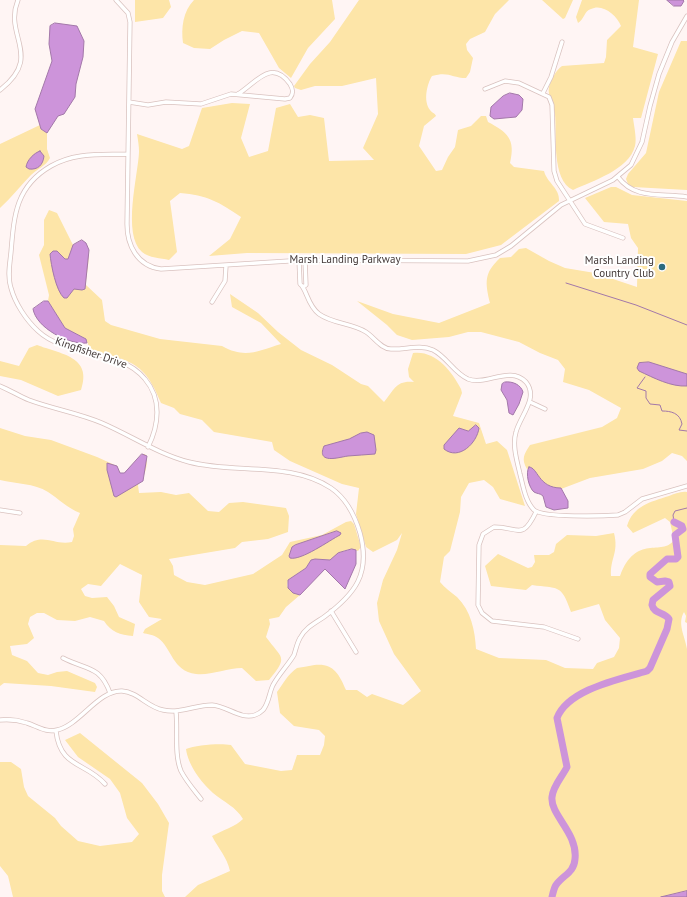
<!DOCTYPE html>
<html>
<head>
<meta charset="utf-8">
<style>
	body { margin:0 }
	canvas { display:block; background:#fff5f4 }
</style>
</head>
<body>
<canvas width="687" height="897"></canvas>
<script>
const g = document.querySelector('canvas').getContext('2d');
g.lineJoin = 'round';
function paint(path, color) {
  g.fillStyle = color;
  g.fill(path, 'evenodd');
}
function stroke(path, color, width, dash) {
  g.strokeStyle = color;
  g.lineWidth = width;
  g.lineCap = dash ? 'butt' : 'round';
  g.setLineDash(dash || []);
  g.stroke(path);
}
function label(font, color, halo, rows, align = 'center') {
  g.font = font + ' "PT Sans",sans-serif';
  g.lineWidth = 4;
  g.setLineDash([]);
  g.textBaseline = 'middle';
  g.strokeStyle = halo;
  g.fillStyle = color;
  for (const [text, x, y, turn = 0] of rows) {
    g.save();
    g.translate(x, y);
    g.rotate((+turn || 0) * Math.PI / 180);
    g.textAlign = isNaN(turn) ? turn : align;
    if (halo) g.strokeText(text, 0, 0);
    g.fillText(text, 0, 0);
    g.restore();
  }
}
paint(new Path2D(`
	M135,0H169L171,7L163,18L135,22Z
	M194,0H332L335,19L308,48L291,78L279,68L259,33L242,31L224,40L210,49L194,48L183,43C181,28 183,11 194,0Z
	M359,0H509L495,14L485,32L470,39L466,44L467,50L473,58L470,72L466,78C452,78 449,71 432,76C427,84 423,101 430,110C432,113 435,113 436,116L424,126L419,146L436,171L442,170L448,157L455,147L458,130L471,126L481,116H486L488,122C507,132 516,139 510,163L514,167L544,171C547,183 560,188 559,201L501,245L466,254L247,253L209,256L230,239L241,217C219,202 207,195 180,193L170,201L177,252L169,260C161,258 149,258 142,252C122,234 138,176 139,152C139,146 138,140 137,134L182,149L189,146L202,108L232,103L250,104L241,138L249,157L268,151L276,108L290,104L298,117L310,115L324,118L329,161L374,160L363,148L378,114L376,78L342,86H315L301,90L295,88L294,86L310,64L330,42Z
	M542,0H573L565,18L563,19Z
	M582,0H639L633,47L658,54L641,118H633C634,126 637,139 635,146C629,170 592,181 573,190C551,180 557,134 555,114C554,106 547,95 549,87C551,80 556,70 562,66L604,63L606,57L607,40L621,26C617,15 602,3 591,9C584,11 584,20 578,23L576,17Z
	M681,41H687V190L633,187L628,184L626,179L628,174L646,153L659,92Z
	M40,125L41,129L47,133V149L50,158C46,166 37,169 31,175C20,186 11,198 0,208V144Z
	M611,187H616L632,195L687,201V461L682,456L672,453L662,461L643,469L590,478L561,489H553L539,480L531,468L527,469C521,459 524,454 530,445L602,427L617,418L621,408L589,390L563,382L565,369L558,360L540,353L519,342L481,332H468L449,337L412,340L397,335L387,325L357,301L393,314L439,323L490,303C485,282 484,273 500,258L511,257L519,249L526,248L549,261L565,268L595,273L637,287L638,248L631,238L628,224L604,222L585,198Z
	M49,210L57,213L73,245L82,240C94,249 86,272 86,285L102,300L105,321L111,325L160,339L222,346C245,359 258,351 281,344L261,323L232,307L230,294L258,313L278,332L301,350L332,365L361,384L368,386L384,402C394,390 396,380 414,382L409,377L408,369L413,353C435,350 452,371 461,389L462,393L453,416L479,423L486,444L497,441L507,450L525,506L500,499L493,487L484,480L469,483L461,497L460,512L450,551L444,557L440,582C445,588 451,592 457,597C471,611 475,630 476,649L499,658L546,660L565,668L593,669L597,663L614,657L619,648L620,638L605,620L599,604L571,612C561,583 558,589 532,585L526,590L491,586L485,566L498,554L528,568L532,567L535,562L534,555H549L554,552L556,544L567,535L596,536L614,533C619,553 610,558 611,576H620C636,533 662,557 674,540L670,522L665,518L633,533L627,526C633,506 650,502 669,496C674,494 681,491 687,492V623L685,622L686,616L684,612C677,624 685,636 687,649V891L661,897H185L198,885L230,871C227,857 218,848 212,836C223,830 235,827 243,819C236,807 224,802 213,793C201,782 188,765 186,749C196,745 220,743 231,745L245,764L281,771L292,770L297,755H320L324,745L325,736L319,730L294,726L280,713L277,692C283,684 288,674 297,668C301,667 306,667 309,666C331,661 338,671 346,690H357L367,697L372,694L403,705L421,691L394,654L379,621L377,603L383,580L397,550L402,533L397,540L373,552L366,547L356,514L359,488L342,484L290,461L274,450L272,442L214,432L202,420L180,414L174,408L161,403C144,360 130,362 90,349L86,339L65,328L48,301L49,295L39,255L44,245V220Z
	M37,345C60,354 93,356 81,390L58,396L21,380L0,376V361L19,366L29,348Z
	M0,428L25,436L51,440L97,457L117,466L120,473H124L142,454H145C150,462 144,479 138,485L139,493L161,492L176,495L189,493L208,511L219,512L229,503L243,502L286,508L289,516L288,532L268,539L242,542L235,548L169,559L173,566L174,575L187,582L205,585L253,574L282,555L290,542L322,535L346,522L351,521L354,524L361,547L358,551C345,546 339,555 330,560L315,559L311,560L306,568L288,580L287,586L293,593L300,595L286,607L279,617L269,619L270,624L266,637C282,659 289,656 269,680L256,681L242,668C227,668 209,676 196,674C172,671 172,648 158,638C154,635 147,634 143,633L145,629L162,619L149,617L139,602L142,575L120,564L101,586L88,584L81,589L85,596L92,598L107,597L114,606L119,617L135,624L133,636C120,635 111,632 104,621L90,617L75,621L57,620L44,613H37L30,617L28,624L34,638L27,644L10,646L12,655L27,661L38,673L48,675L57,672L67,671L95,683L97,687L95,692L51,686L4,683L0,686V545L26,546C43,532 54,546 72,542L74,536L73,529L80,513C67,508 59,499 48,492C34,483 16,484 0,480Z
	M80,733L142,783L158,804L169,823L162,875V891L165,897H13L8,876L0,866V762H11L21,769L24,787L28,796L55,818L61,826L78,841L100,846L132,842L139,834L127,818L120,793L110,779L78,757L65,740Z`), '#fde5a8');
const water = new Path2D(`
	M667,0H683L684,1L681,6H674Z
	M55,23L77,26L84,41L83,57L76,84L75,97L64,114L58,116L47,133L41,129L35,109L52,61L49,44L50,26Z
	M510,93L519,95L523,99L522,110L516,117L494,119L490,116L491,107L503,96Z
	M40,151L44,156C43,165 38,170 29,169L26,167C27,160 34,153 40,151Z
	M82,240L86,243L89,250L85,289L82,290L74,289L67,298H64C56,291 51,265 50,254L53,251H57L65,259H68L73,245Z
	M44,301H48L65,328L86,339L87,343C69,345 36,328 33,309Z
	M649,362L687,374V386C671,387 654,378 639,371L637,368L639,363Z
	M505,382C513,381 521,385 523,392L519,404L513,415L509,413L507,400L501,390L502,384Z
	M476,425L479,428C477,443 459,461 444,449V445L459,428L468,431Z
	M361,433L367,432L374,435L376,450L375,454C366,455 357,455 348,456C340,457 316,465 324,446L349,439Z
	M142,454L147,456L143,481L116,497L114,496L107,470V463L117,466L120,473H124Z
	M529,467C538,467 538,488 561,488L568,501V508L554,510L546,507L543,496C540,493 537,494 534,492C529,488 525,473 529,467Z
	M337,531L341,533L340,535C330,540 301,561 290,558L289,556L292,547L295,545Z
	M352,549L356,550V564L345,589L325,569L300,595L293,593L288,588V580L306,568L311,560L315,559L330,560L338,553Z
	M687,891V897H661Z`);
paint(water, '#cd94da');
stroke(water, '#a378a9', 1);
stroke(new Path2D(`
	M566,283L636,305L687,325
	M645,377L637,388L646,391V398L650,404L660,405L662,411C671,411 680,413 682,424L679,430L687,431
	M674,522L673,515L675,511L687,508`), '#a378a9', 1);
stroke(new Path2D(`
	M552,897C553,893 554,888 556,885C563,875 574,873 575,859C578,833 550,815 552,797C553,786 562,777 567,767L557,718C568,689 621,679 647,671L650,668L667,629L669,619C664,612 654,614 652,605L653,600L670,586L669,582L665,581L657,582L650,577V574L667,559H676L678,557L675,535L683,529L682,526L674,522`), '#cd94da', 7);
const street = new Path2D(`
	M116,0L128,13L130,22L127,224C127,245 137,266 161,269L305,260L468,261L496,255L511,246L561,205L613,180L631,165L642,142L650,106L659,74L672,42L687,16
	M485,89L505,81L519,83L549,97L552,105L554,171L557,181L585,224L623,238
	M0,90C44,56 3,36 18,0
	M543,93L551,77L562,42
	M129,102L148,105L166,102L201,104L231,94L285,99L290,98C294,93 293,89 290,84C271,58 256,83 238,94
	M128,154C101,155 75,152 51,166C16,186 14,215 11,252C10,263 7,276 11,288C15,303 26,320 38,331C67,358 119,347 145,379C162,399 159,425 148,447
	M618,177C635,200 662,193 687,197
	M299,260L300,284C307,289 307,305 319,314C333,324 352,323 366,332C374,337 381,349 391,349C405,350 419,344 433,350C447,357 454,373 468,379C486,386 510,365 526,382C539,398 520,416 516,432C512,445 517,461 520,474C523,485 525,501 534,510C543,518 604,516 618,515L625,512L642,499L687,486
	M303,287L306,285L305,260
	M212,302L225,281L226,266
	M0,386C10,390 19,396 29,400C53,409 79,413 102,423C132,436 158,454 189,462C234,474 290,461 331,488C347,499 355,516 360,533C371,574 355,594 324,617C315,623 305,628 300,638C297,643 296,649 294,655C288,665 279,674 273,685C269,693 269,703 263,710C261,712 258,714 255,715C241,720 227,706 212,705C195,705 180,714 163,710C147,707 138,692 122,691C98,690 80,725 57,730C46,733 37,726 27,723C18,720 9,719 0,720
	M530,402L545,409
	M0,510L20,513
	M536,512C522,541 519,527 494,527L483,534L479,545L478,605L482,613L492,621L544,627L578,639
	M331,611L356,652
	M63,658C86,670 100,665 110,693
	M176,712C178,729 174,755 181,771C186,781 194,790 201,799
	M56,731C60,768 86,762 105,784`);
stroke(street, '#d9c2bf', 5);
stroke(street, '#fff', 3.5);
for (const [x, y, r, color] of [
	[662,267,4,"#2b6a7f"]
]) {
  const dot = new Path2D();
  dot.arc(x, y, r, 0, 2 * Math.PI);
  g.fillStyle = color;
  g.fill(dot);
  stroke(dot, '#fff', 1.5);
}
label('11px', '#423837', '#fff', [
	["Marsh Landing Parkway",345,260],
	["Kingfisher Drive",91,353,19]
]);
label('11px', '#423837', '#fff', [
	["Marsh Landing",654,261],
	["Country Club",654,274]
], 'right');
</script>
</body>
</html>
